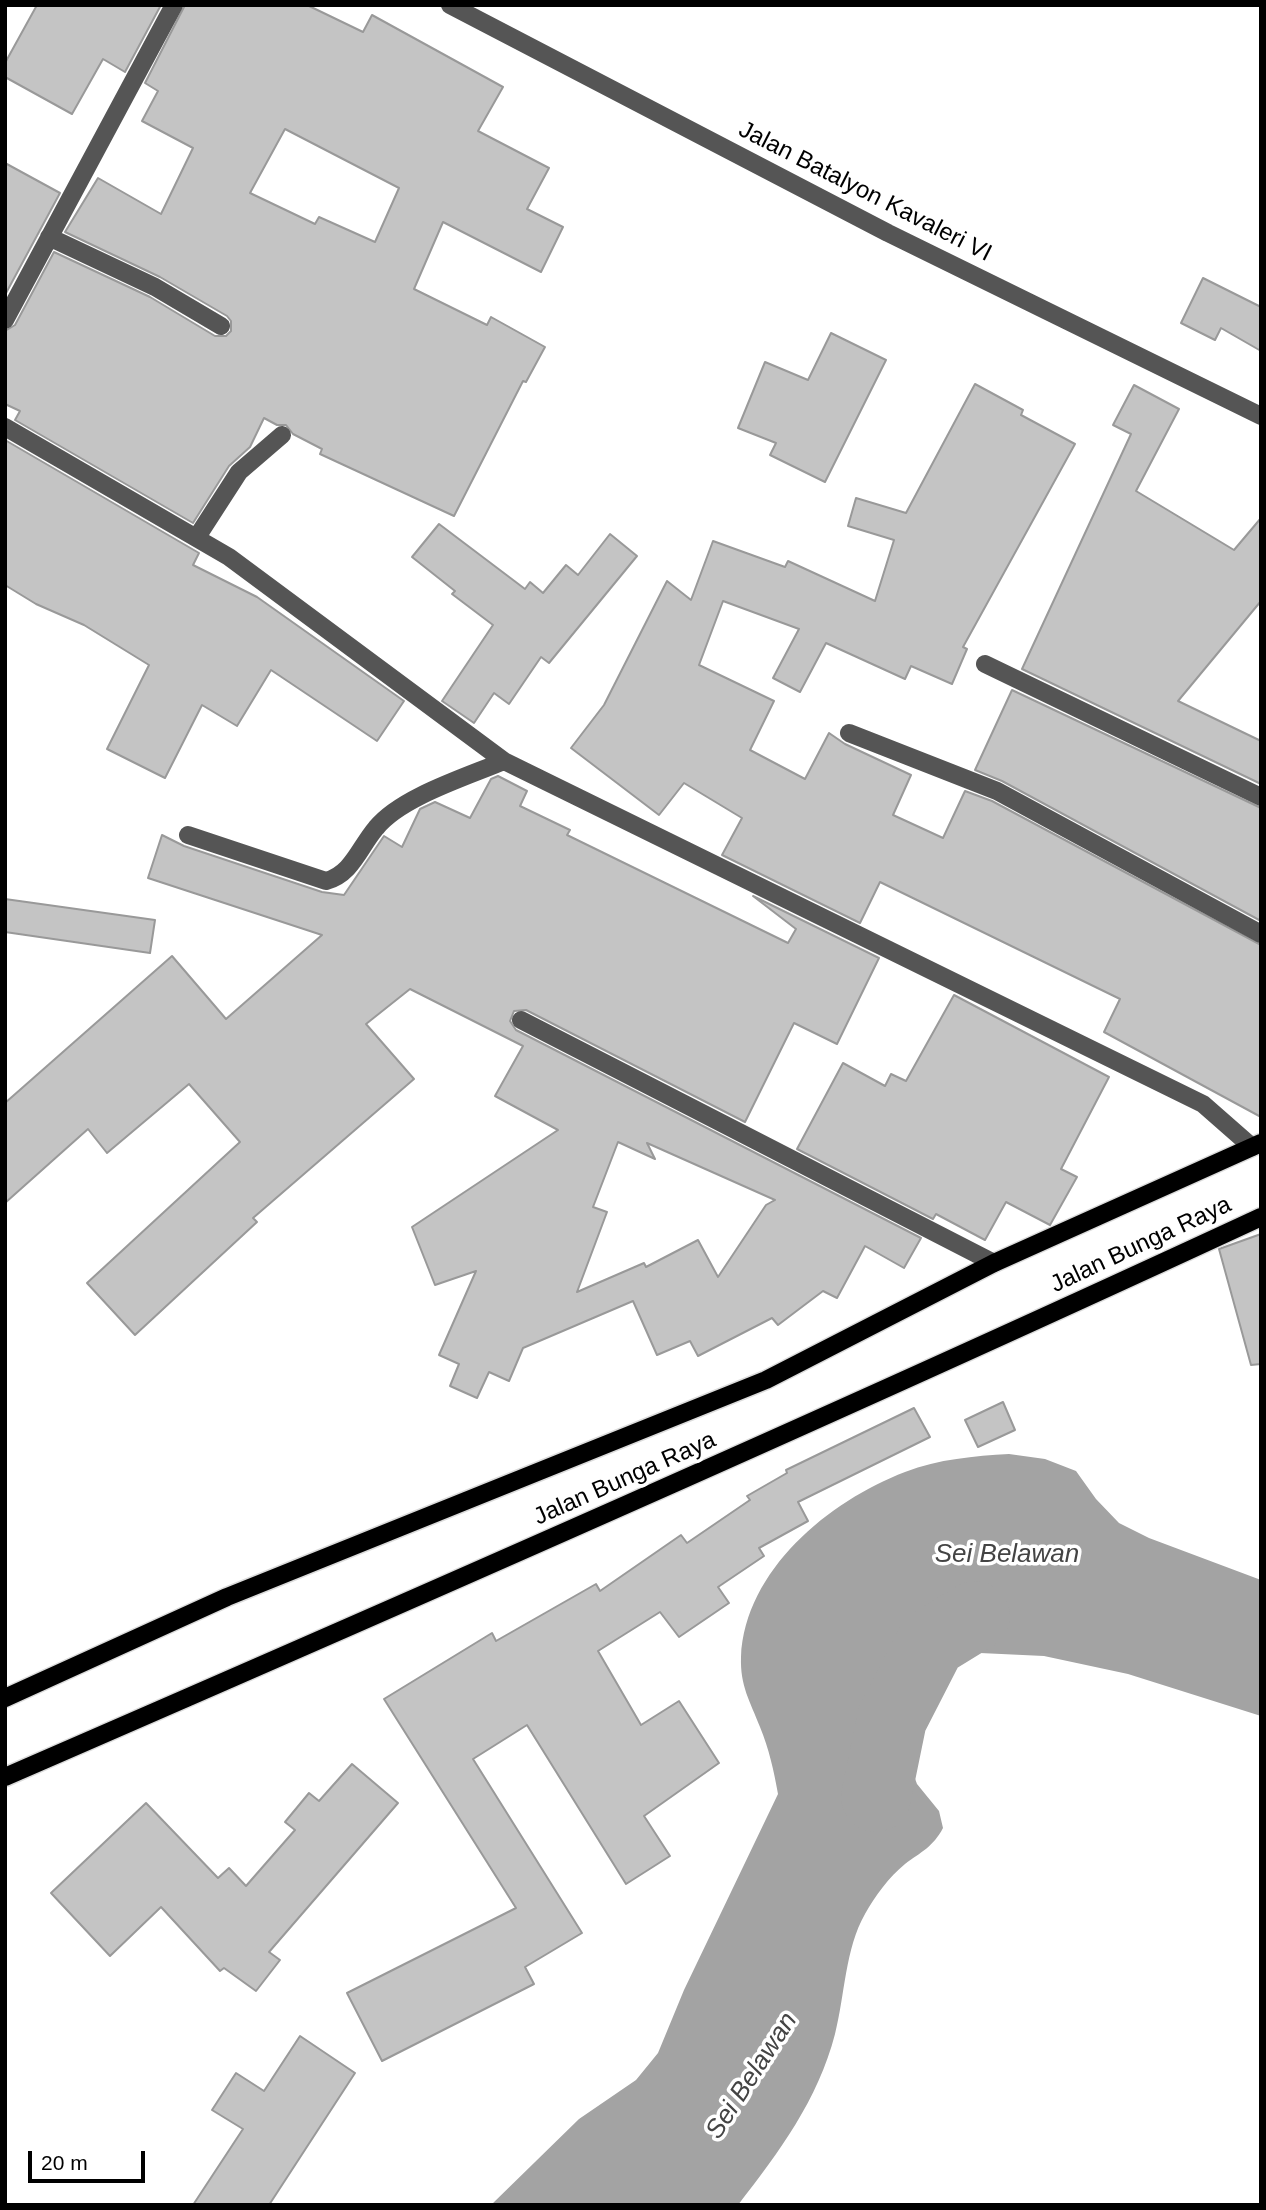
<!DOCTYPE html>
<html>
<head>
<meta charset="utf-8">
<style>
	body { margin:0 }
	#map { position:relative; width:1266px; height:2210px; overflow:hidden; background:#fff; font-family:Helvetica,sans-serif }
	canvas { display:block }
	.frame { position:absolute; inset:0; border:7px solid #000; pointer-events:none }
	.scale { position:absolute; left:28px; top:2151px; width:117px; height:32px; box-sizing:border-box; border:4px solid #000; border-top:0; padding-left:9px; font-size:21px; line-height:24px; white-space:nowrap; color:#000; -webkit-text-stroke:5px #fff; paint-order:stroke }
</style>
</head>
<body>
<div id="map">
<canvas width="1266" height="2210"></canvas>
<div class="frame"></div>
<div class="scale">20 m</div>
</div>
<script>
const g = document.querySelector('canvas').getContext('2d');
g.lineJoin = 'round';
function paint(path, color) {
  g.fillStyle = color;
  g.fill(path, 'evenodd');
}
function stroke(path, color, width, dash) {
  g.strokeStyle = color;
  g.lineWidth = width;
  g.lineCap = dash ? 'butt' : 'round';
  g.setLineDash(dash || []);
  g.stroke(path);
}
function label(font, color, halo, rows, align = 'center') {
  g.font = font + ' Helvetica,sans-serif';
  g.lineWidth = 7;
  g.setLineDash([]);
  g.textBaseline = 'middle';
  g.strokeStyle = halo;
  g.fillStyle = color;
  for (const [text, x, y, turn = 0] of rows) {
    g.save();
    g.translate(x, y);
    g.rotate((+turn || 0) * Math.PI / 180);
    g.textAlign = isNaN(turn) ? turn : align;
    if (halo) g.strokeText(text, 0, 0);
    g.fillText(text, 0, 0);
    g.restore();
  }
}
paint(new Path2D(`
	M1009,1454L1045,1459L1076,1471L1096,1499L1119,1523L1149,1538L1261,1580V1716L1128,1674L1044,1656L980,1653L936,1665L907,1685L900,1701L898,1719L899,1736L917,1784L939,1811L943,1828C933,1847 921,1852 905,1864C889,1877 875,1896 865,1914C845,1949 845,1995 835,2034C818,2100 779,2152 738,2205H491L579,2119L636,2080L658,2053L684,1990L778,1794C774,1771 769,1749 760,1727C750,1701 740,1686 741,1657C745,1570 829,1501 905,1472C939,1459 974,1456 1009,1454Z`), '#a3a3a3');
stroke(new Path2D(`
	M876,1797L892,1719L931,1643L975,1616`), '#a3a3a3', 70);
const building = new Path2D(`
	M37,5H161L125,72L103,59L72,114L5,77V63Z
	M185,5H307L363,32L372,15L503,87L478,131L549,168L527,209L563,227L541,272L443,222L414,289L487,325L491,317L545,347L526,382L523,381L454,516L320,454L322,449L293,434L286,425H277L264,418L250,447L229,466L193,523L15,420L20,411L5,404V331L15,325L54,252L150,297L215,336H226L231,331V321L227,316L160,277L65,232L98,178L161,214L193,148L142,121L158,91L145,83ZM285,129L399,188L375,242L319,217L315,224L250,193Z
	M5,163L60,193L5,295Z
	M1203,278L1261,307V351L1221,328L1215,340L1181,323Z
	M831,333L886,360L825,482L770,455L776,443L738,428L765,362L808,380Z
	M975,384L1023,410L1021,415L1075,444L963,647L967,649L952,684L911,666L905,679L826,643L800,692L773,678L799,629L723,601L699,665L774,701L750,750L805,779L829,733L845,744L911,775L893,815L943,838L965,791L992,801L1261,945V1117L1104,1032L1120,999L880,882L860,923L722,855L742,818L684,783L659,815L571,748L604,705L667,581L691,600L713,541L785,567L788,561L875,601L894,540L848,526L856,498L906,513Z
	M1134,385L1179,409L1136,491L1234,550L1261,518V601L1178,701L1261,741V784L1022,669L1131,434L1113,425Z
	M5,440L199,553L193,565L257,597L404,701L377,741L271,670L237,726L202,705L165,778L107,749L149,665L84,625L36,604L5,585Z
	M439,524L525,589L530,582L543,593L566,565L578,575L610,534L637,556L549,663L541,657L509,704L494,693L474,723L442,701L493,625L452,594L455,591L412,557Z
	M1012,690L1261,808V921L1002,781L975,770Z
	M498,776L527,791L520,806L570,830L567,835L788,943L796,929L753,896L879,958L837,1044L794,1023L745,1122L526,1010L514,1011L510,1021L516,1030L921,1238L904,1268L865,1246L837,1298L823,1291L778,1325L772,1318L698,1356L690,1341L657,1355L633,1301L523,1348L509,1381L489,1372L477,1398L450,1386L459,1364L439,1355L476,1271L435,1285L412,1227L558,1130L495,1096L523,1046L410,989L366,1024L414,1079L253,1218L257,1222L135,1335L87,1283L240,1142L189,1084L107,1153L88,1129L5,1203V1103L172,956L226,1019L322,935L148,878L162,835L184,846L322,892L344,895L384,836L402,847L420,809L435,802L470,818L491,779ZM618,1142L655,1159L647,1143L775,1200L766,1205L718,1277L698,1240L646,1267L644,1263L577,1292L607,1212L593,1207Z
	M5,899L155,920L150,953L5,932Z
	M954,995L1109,1077L1061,1169L1077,1177L1050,1225L1006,1202L985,1240L936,1214L933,1219L797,1149L843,1063L885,1086L891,1074L906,1081Z
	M1261,1234V1364L1251,1365L1219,1249Z
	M1003,1402L1015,1430L978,1447L965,1420Z
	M914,1408L930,1437L798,1502L808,1521L759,1548L764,1556L718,1587L729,1603L679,1637L660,1612L598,1651L641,1725L679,1701L719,1763L644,1816L670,1856L626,1884L527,1725L473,1759L582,1933L525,1967L534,1984L382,2061L347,1993L516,1908L384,1699L492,1633L496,1641L596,1584L600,1591L681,1535L687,1543L750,1500L747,1496L787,1473L786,1470Z
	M352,1764L398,1803L269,1952L280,1960L256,1991L224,1968L220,1971L161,1907L110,1956L51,1893L146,1803L218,1878L229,1868L246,1886L295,1830L285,1822L309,1793L319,1801Z
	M300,2036L355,2073L269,2205H193L243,2129L212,2110L236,2073L264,2091Z`);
paint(building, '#c4c4c4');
stroke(building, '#999', 2);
const major = new Path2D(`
	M5,1698L227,1597L766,1380L994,1263L1261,1143
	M5,1777C426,1594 845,1410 1261,1217`);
stroke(major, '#dbdbdb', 21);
stroke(new Path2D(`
	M450,5L888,233L1261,416
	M49,237L155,287L221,326
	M5,320L174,5
	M5,427L229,557L504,761L1203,1104L1252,1147
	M197,537L239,472L282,435
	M985,664L1261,797
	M849,733L997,791L1261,934
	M188,835L326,881C352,874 359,848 376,828C401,797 466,777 504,761
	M521,1020L994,1263`), '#555', 18);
stroke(major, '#000', 18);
label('24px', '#000', '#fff', [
	["Jalan Batalyon Kavaleri VI",865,192,27],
	["Jalan Bunga Raya",1141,1245,-25],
	["Jalan Bunga Raya",625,1479,-24]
]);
label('italic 26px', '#444', '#fff', [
	["Sei Belawan",1007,1555],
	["Sei Belawan",752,2076,-57]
]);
</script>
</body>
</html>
